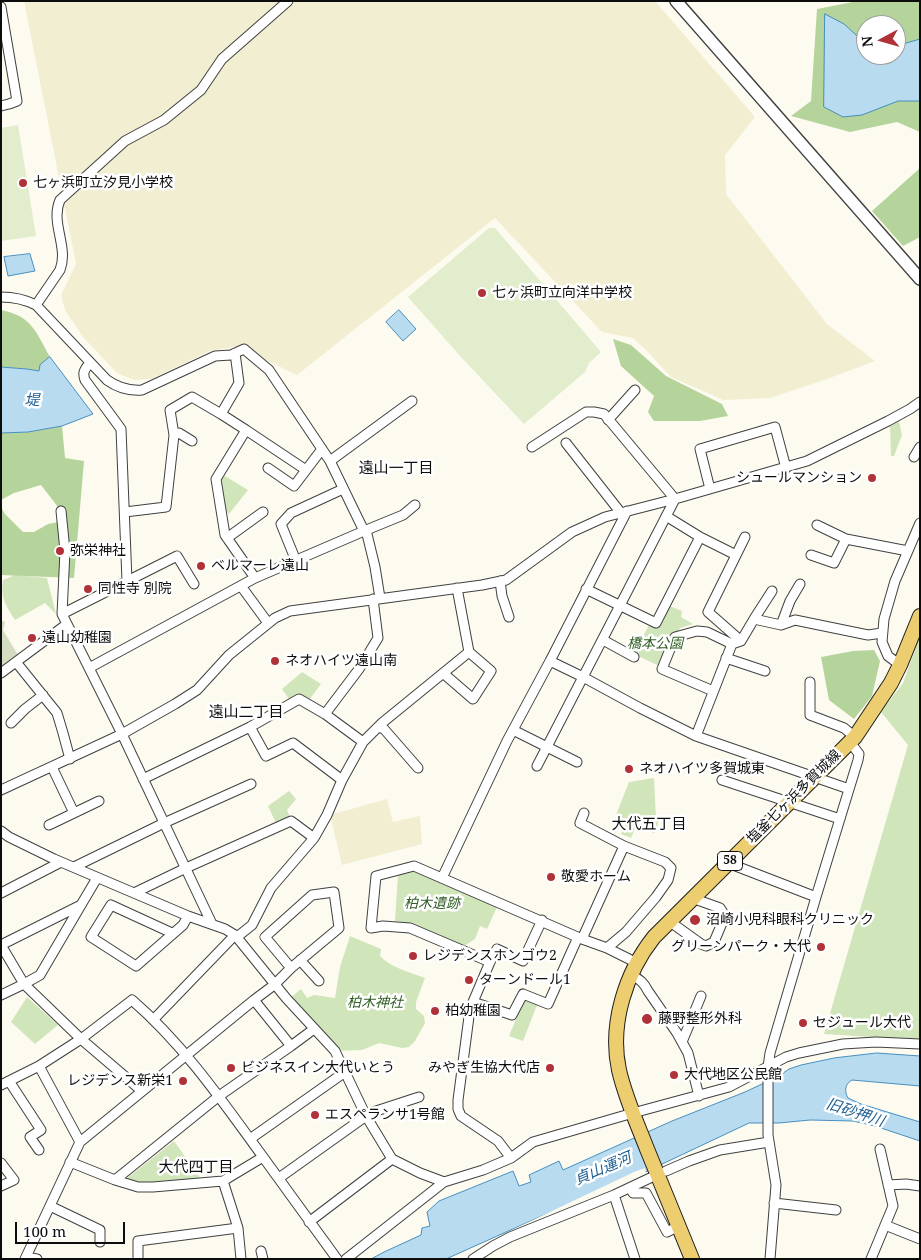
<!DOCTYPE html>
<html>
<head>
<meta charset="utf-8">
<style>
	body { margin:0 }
	#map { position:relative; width:921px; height:1260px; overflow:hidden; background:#fdfbef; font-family:"Noto Serif",serif }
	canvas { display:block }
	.frame { position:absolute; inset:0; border:2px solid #0d0d0d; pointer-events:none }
	.north { position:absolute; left:856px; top:15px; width:50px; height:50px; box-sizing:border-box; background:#fff; border:1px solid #9e9e9e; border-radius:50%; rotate:264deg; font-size:14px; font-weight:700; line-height:20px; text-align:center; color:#0d0d0d }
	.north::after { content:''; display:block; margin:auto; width:18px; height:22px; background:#b03238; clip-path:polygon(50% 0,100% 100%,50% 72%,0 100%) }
	.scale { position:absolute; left:15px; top:1222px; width:110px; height:22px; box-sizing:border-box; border:2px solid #0d0d0d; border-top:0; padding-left:6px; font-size:15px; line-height:18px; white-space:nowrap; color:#0d0d0d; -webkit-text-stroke:4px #fff; paint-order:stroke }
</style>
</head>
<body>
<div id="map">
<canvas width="921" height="1260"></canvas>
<div class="frame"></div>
<div class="north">N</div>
<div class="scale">100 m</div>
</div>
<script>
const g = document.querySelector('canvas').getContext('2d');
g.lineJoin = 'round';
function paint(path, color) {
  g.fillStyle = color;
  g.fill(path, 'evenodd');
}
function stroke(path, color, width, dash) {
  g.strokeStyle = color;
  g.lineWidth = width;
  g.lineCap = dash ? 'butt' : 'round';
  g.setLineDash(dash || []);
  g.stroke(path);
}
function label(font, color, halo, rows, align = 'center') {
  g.font = font + ' "Noto Serif","Noto Sans JP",serif';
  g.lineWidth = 5;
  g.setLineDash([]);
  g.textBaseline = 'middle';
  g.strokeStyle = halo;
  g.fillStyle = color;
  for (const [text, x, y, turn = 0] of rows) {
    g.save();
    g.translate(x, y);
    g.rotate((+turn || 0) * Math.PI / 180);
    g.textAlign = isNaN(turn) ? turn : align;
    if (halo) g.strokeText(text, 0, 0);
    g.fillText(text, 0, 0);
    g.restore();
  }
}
paint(new Path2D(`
	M24,1H655L755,117L725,155L726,194L827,324L875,361L827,379L770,398L723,400L671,377L647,351L633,338L602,332L495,218L297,375L266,360L253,349L233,347L210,351L151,379L134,380L117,373L83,337L65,310L61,295L76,264Z
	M387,799L393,822L420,816L422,844L342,865L330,815Z`), '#f1eed1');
paint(new Path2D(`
	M899,421L902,435L894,456H891L890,425Z
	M225,476L248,490L229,514L226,511L221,479Z
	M15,575L47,578L56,614L45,603L15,620C6,606 0,597 3,580Z
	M667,605L682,611L681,617L693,624L680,628L661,667L634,654L649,625L654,627L657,624Z
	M920,636V1040L824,1034L908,745L881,712L903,683Z
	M302,672L321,684L309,700L298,693L289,699L282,689Z
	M654,778L656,819L658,821L657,829L654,833L636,826L631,838L621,834L626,821L616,815L629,782Z
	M289,791L296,799L287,810L290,817L276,823L268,806Z
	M415,869L498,905L487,929L480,926L475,939L464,946L412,924L395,921L398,874Z
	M350,936L381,949L380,956C392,968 409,972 425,978L416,1002V1009L424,1016L425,1023L415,1041L409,1047L402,1048L379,1043L362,1050L335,1051L288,1000L301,989L307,998L314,995L335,998L340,967Z
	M27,997L58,1025L35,1044L11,1022Z
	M524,1000L537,1005L523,1041L509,1036Z
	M174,1141L201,1179L140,1185L126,1179Z`), '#d1e5bb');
paint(new Path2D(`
	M858,1H920V132L897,122L850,132L791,116L811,101L817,9ZM866,25H896V55H866Z
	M920,168V237L903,246L872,211Z
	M1,310C32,316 36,332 50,357L40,365V371L27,369L1,367Z
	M613,339L631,345L666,376L722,404L728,416L700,421H654L648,412L654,396L621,366Z
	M62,426L65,458L84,461L74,578L1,575V507L5,514L23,532H34L48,524L59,522L58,507L41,485L14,493L1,500V433L28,432Z
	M874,650L880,661L872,696L854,719L829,700L821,657L853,651Z`), '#b5d49c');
paint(new Path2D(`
	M1,620L5,622L3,630L18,655L1,668Z`), '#d4ddc1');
paint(new Path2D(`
	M18,125L36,236L1,241V128Z
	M489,228H495L601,352L589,363L585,372L524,424L461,357L408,297Z`), '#e1edcc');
const water = new Path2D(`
	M825,14L844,24L866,44V55H896V46L920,39V101H898L862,115L843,117L824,107Z
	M30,254L35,271L8,276L4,257Z
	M399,310L416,329L403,341L386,322Z
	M50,357L93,414L62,426L28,432L1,433V367L27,369L39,371L40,365Z
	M877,1053L920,1056V1086L852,1080C845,1084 844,1091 848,1098L861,1104L920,1122V1141L875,1126L853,1121L810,1120L779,1123H749L639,1175L535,1219L446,1259H371L384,1252L421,1235L422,1228L430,1226L427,1212L439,1201L513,1171L519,1186L531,1182L529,1175L559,1161L563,1170L672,1121L745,1092L779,1076L789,1069L801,1065L834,1058Z`);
paint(water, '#b8dbf0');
stroke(water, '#468fc0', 1);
paint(new Path2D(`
	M645,1168L646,1174L640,1177L536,1221L451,1259L634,1172Z`), '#fdfbef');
const minor = new Path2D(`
	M1,7L17,101L9,104L1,106
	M1,297C14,297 24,299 36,305L107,380C118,388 129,391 142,390L215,356L231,355L244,349L269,370L330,461L364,531
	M36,305L60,270C69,247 50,223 60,200L125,141L164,120L201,90L222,59L288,1
	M235,353L239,383L221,414L246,430L216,479L225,535L255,578
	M90,363C85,369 82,372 85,380L121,429L127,581
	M608,420L635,390
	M246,430L306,470
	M174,435L179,433L192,441
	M566,443L621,513
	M532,447L586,412H594L604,414L675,499L537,766
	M914,457L920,447
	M330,461L412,401
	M268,468L294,486L322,449
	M710,489L700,449L775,427L786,468
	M61,511L65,551L62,614
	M125,512L166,507L174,435L170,410L192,397L221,414
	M666,516L700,537
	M817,525L846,539L908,551
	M366,530L375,567L380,598
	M227,538L263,512
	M811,555L834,563L846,539
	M296,561L281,524L291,513L343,489
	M500,581L502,596L509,617
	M194,584L177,556L62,614L122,734L212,924
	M241,586L268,623
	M586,589L656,623L700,537L736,555
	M754,619L772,591
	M781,625L790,601L800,584
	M603,640L634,657
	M741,641L708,612L745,537
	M726,658L765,671
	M550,661L627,511
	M16,662L57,713L63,733L70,759
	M900,665L888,656L882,642L884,619L895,581L920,523
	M89,668L255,578L364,531L403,515L415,505
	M1,673L67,624
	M443,673L473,699L491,671L469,652
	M810,682V715L844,728L855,737
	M713,691L662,669L675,637L697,631L707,632L732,644
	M11,723L25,709L43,695
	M250,727L266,756L293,743L342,780
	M378,727L384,729L418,768
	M513,730L577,762
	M696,736L732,644L741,641L754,619L781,625L795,620L868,635L882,633
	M363,742L325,714L359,669L378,638L373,599
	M52,767L74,813
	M143,779L250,727L299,699L325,714
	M722,780L840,819
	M1,790L122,734L175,704L197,690L229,655L275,618L290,611L482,585L506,580L572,532L605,517L675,499L807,461L888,421L910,409L920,402
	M584,813L580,823L624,846
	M49,825L99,801
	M1,831L9,837L54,859L188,916L225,929L235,935L286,998L335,1051L366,1116L392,1159L420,1173L444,1182
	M728,863L816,897
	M74,867L164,823L251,784
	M442,878L507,741L550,661L583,677L640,708L696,736L849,789
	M1,893L61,862
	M134,893L186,868L291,821L314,838
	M669,921L701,944L706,946L714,942L725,916L720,908L692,898
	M172,933L111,905L91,937L136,966L183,925L188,916
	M237,937L252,925L271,888L314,838L327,815L342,780L363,742L382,723L469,652L457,588
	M1,945L24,984L81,1039L142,1091
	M1,945L81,905L97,878
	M607,948L626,932L656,897L668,880L671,868L665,862L624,846L582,939L607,948L637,963
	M300,960L319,981
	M490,962L497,949L523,961L542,920
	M631,975C640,979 644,983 648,991L677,1033L688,1053L699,1096
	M1,995L24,984L40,975L81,905
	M254,1000L291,1046
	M473,1002L512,1015L523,994L548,1004L578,937
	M154,1019L235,935
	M682,1042L701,996
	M39,1066L80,1142
	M9,1081L41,1130L30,1137L39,1150
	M1,1085L39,1066L81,1039L132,1000C184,1045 223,1102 263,1157C288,1191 312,1225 337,1259
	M250,1139L345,1072
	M511,1158L498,1141L461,1116L458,1109V1100L470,1009L490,962L410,928L383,926L371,928L376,876L414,866L582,939
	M70,1162L115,1180L138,1187H153L223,1181L263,1157
	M1,1163L14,1180L1,1186
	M666,1171L689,1161L720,1150L769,1142
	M279,1178L366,1116L373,1112L419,1097
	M115,1180L219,1096L291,1046L314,1029
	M223,1181L238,1228L241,1259
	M888,1185L906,1184L920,1186
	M630,1188L633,1193H646L667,1232L679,1226
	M614,1195L635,1259
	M774,1203L836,1210
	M50,1206L100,1230V1242
	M309,1222L392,1159
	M885,1225L920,1239
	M261,1251L263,1259
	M26,1257L37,1259
	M25,1259L80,1142L254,1000L274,985L291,968L339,928L334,892L312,895L265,937L291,968
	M138,1259V1241L238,1228
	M346,1259L444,1182L483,1170L511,1158L533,1142L633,1113L729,1087L786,1057L799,1053L843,1044L876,1042L920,1044
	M473,1259L493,1246L510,1237L614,1195L650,1178
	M770,1259L776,1185L768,1135V1067L770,1053L816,897L858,760L859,754L850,742
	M871,1259L893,1206L880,1149`);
const tertiary = new Path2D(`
	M676,1L920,279`);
const primary = new Path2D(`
	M692,1259C677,1222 662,1186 647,1149C637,1123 625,1097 619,1070C609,1024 626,972 654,937L855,737L891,683L900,665L920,616`);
stroke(minor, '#404040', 11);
stroke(tertiary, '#404040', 14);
stroke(primary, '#1e1e1e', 16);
stroke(minor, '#fff', 9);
stroke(tertiary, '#fff', 11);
stroke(primary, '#ecce70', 14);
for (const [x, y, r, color] of [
	[23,183,5,"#b03238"],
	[482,293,5,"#b03238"],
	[872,478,5,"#b03238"],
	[60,551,5,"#b03238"],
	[201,566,5,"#b03238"],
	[88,589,5,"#b03238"],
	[32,638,5,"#b03238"],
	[275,661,5,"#b03238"],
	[629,769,5,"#b03238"],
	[551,877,5,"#b03238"],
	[695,920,6,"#b03238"],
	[821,947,5,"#b03238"],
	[413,956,5,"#b03238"],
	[469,980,5,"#b03238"],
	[435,1011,5,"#b03238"],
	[647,1019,6,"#b03238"],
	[803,1023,5,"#b03238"],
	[231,1068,5,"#b03238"],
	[550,1068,5,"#b03238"],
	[674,1075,5,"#b03238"],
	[183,1081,5,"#b03238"],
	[315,1115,5,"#b03238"]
]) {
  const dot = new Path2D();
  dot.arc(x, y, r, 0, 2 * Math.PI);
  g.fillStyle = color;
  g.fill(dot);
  stroke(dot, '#fff', 2);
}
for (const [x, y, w] of [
	[730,861,25]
]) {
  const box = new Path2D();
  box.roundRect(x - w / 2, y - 9.5, w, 19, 4);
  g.fillStyle = '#fff';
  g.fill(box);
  stroke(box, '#0d0d0d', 1);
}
label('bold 12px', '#0d0d0d', null, [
	["58",730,861]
]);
label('14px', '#0d0d0d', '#fff', [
	["七ヶ浜町立汐見小学校",33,183],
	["七ヶ浜町立向洋中学校",492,293],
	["シュールマンション",862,478,"right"],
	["弥栄神社",70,551],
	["ベルマーレ遠山",211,566],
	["同性寺 別院",98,589],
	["遠山幼稚園",42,638],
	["ネオハイツ遠山南",285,661],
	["ネオハイツ多賀城東",639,769],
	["敬愛ホーム",561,877],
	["沼崎小児科眼科クリニック",706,920],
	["グリーンパーク・大代",811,947,"right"],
	["レジデンスホンゴウ2",423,956],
	["ターンドール1",479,980],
	["柏幼稚園",445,1011],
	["藤野整形外科",658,1019],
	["セジュール大代",813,1023],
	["ビジネスイン大代いとう",241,1068],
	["みやぎ生協大代店",540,1068,"right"],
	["大代地区公民館",684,1075],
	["レジデンス新栄1",173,1081,"right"],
	["エスペランサ1号館",325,1115]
], 'left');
label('italic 14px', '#305e23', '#fff', [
	["橋本公園",655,644],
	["柏木遺跡",432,904],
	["柏木神社",375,1003]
]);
label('14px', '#0d0d0d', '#fff', [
	["塩釜七ヶ浜多賀城線",794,797,-45]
]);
label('italic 15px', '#226193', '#fff', [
	["堤",32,401],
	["旧砂押川",855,1113,18],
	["貞山運河",603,1169,-23]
]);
label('15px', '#0d0d0d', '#fff', [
	["遠山一丁目",396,469],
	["遠山二丁目",246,713],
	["大代五丁目",649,825],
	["大代四丁目",196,1168]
]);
</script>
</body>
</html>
